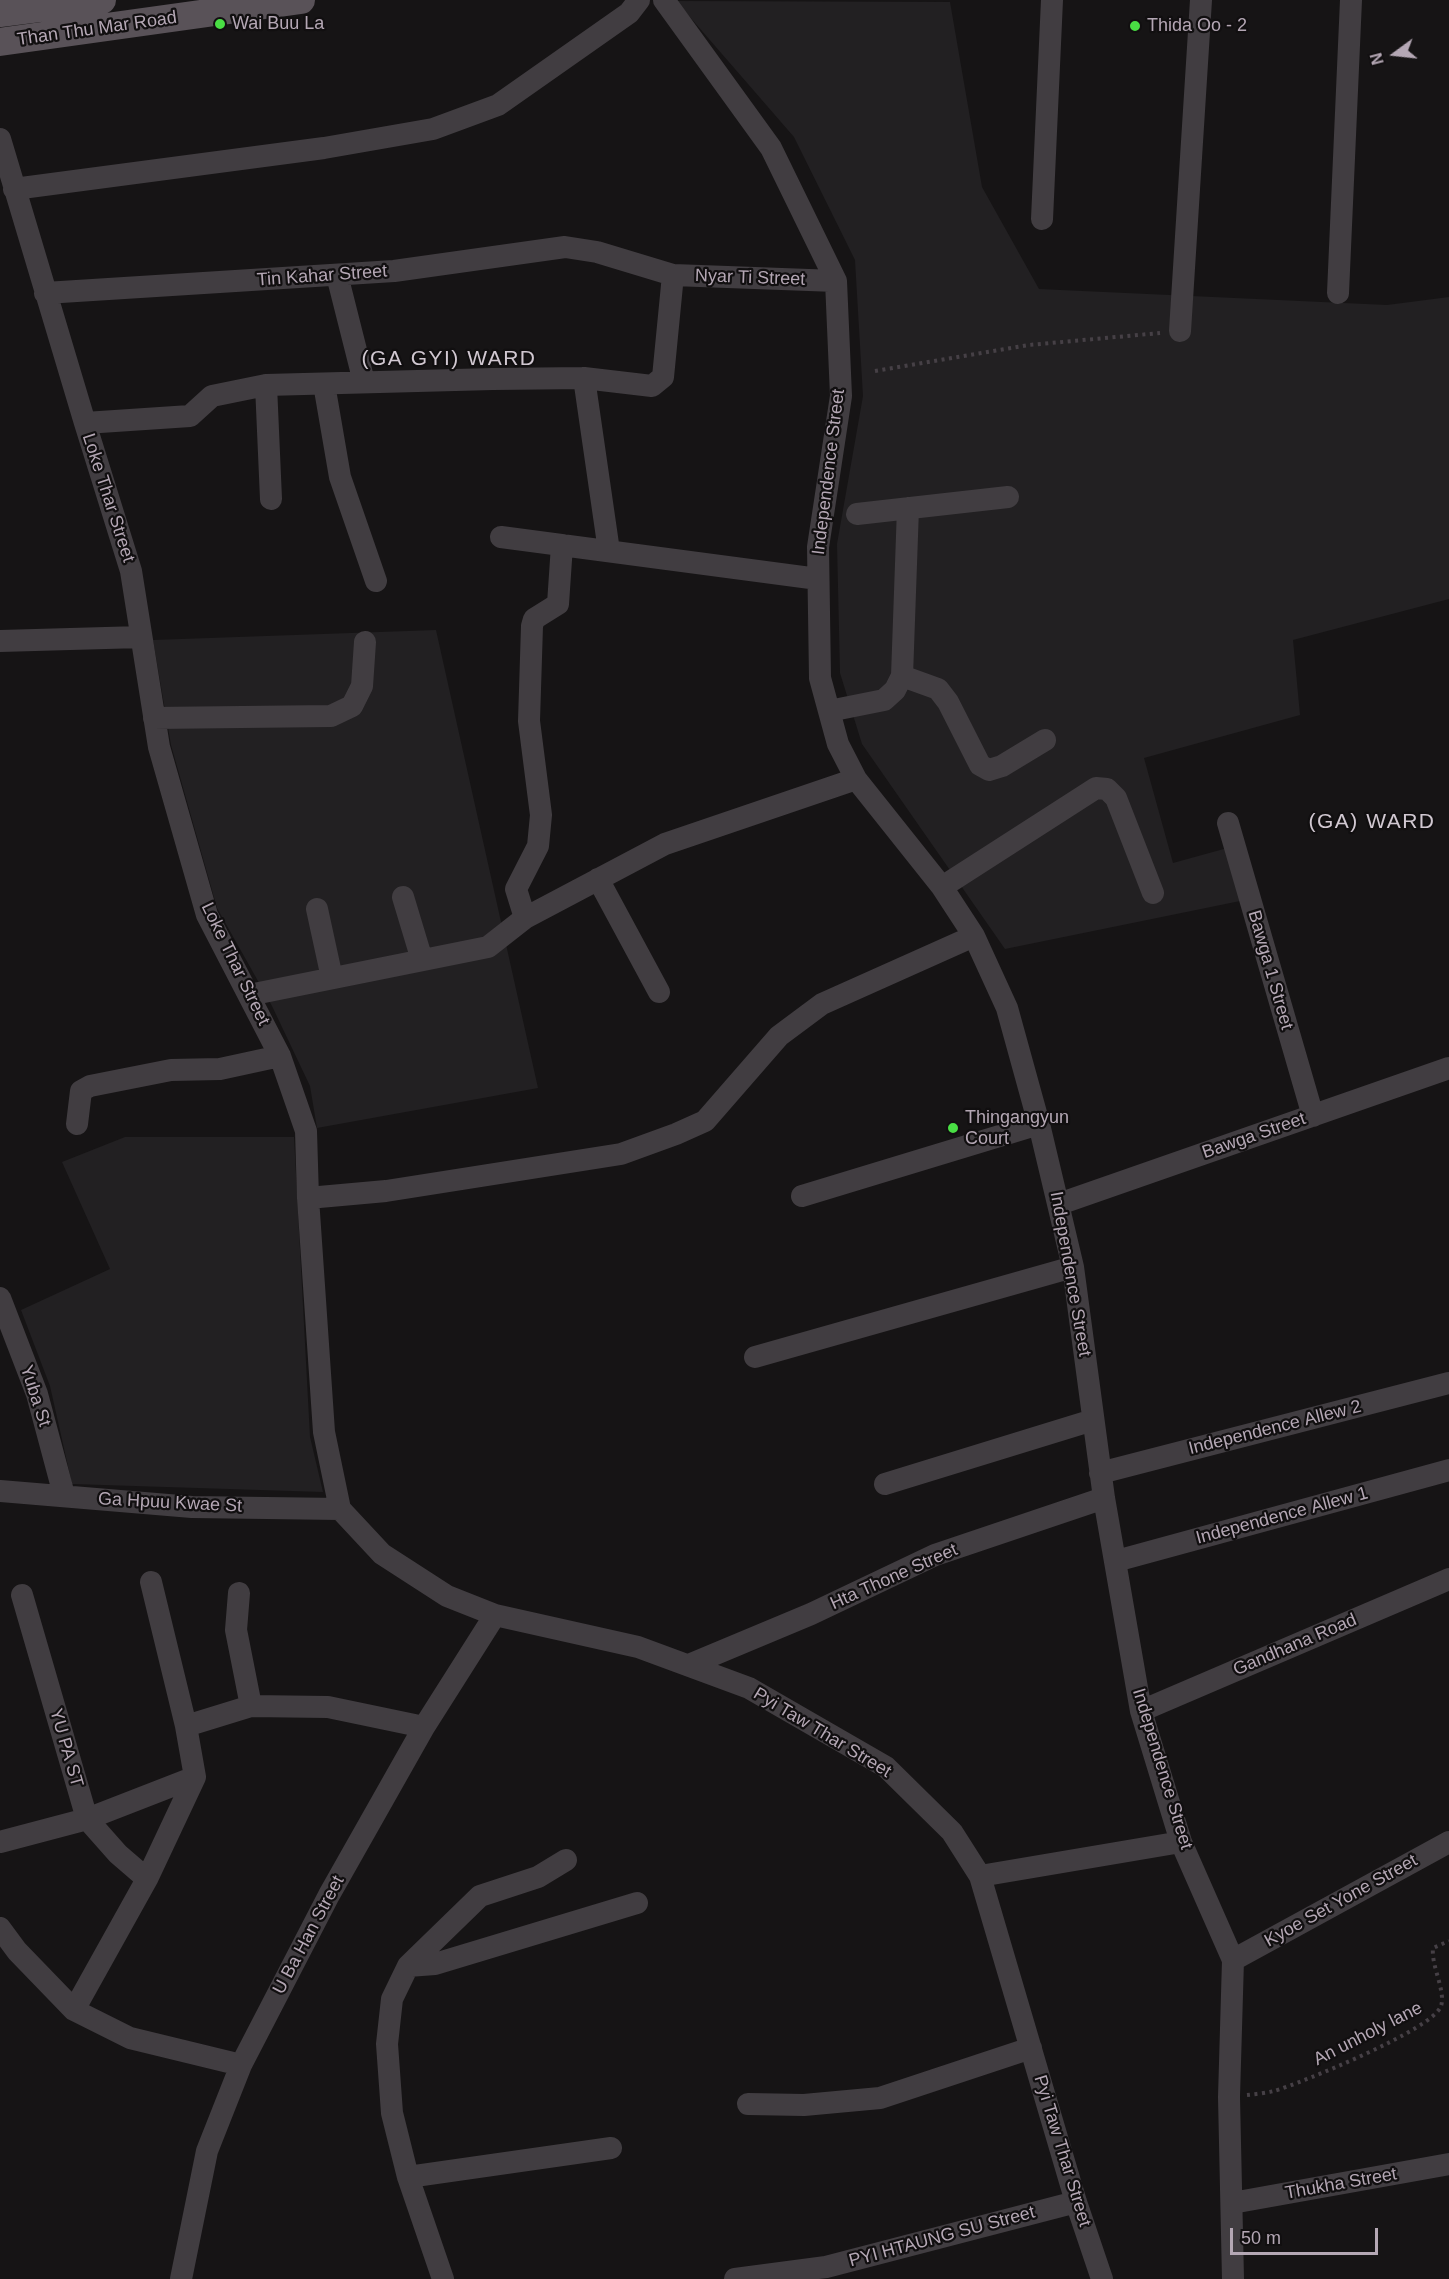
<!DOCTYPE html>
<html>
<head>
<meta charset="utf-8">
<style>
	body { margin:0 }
	#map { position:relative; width:1449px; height:2279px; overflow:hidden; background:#161415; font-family:Arial,sans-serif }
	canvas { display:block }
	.north { position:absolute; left:1365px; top:24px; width:60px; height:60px; -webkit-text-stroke:4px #110f10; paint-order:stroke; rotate:255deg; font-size:16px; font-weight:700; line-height:24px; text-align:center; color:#b4a7b4 }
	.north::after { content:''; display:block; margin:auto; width:21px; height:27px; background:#b4a7b4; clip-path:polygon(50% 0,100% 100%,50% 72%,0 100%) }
	.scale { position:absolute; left:1230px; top:2228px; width:148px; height:27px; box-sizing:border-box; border:3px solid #b4a7b4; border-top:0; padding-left:8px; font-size:18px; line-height:21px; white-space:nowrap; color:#b4a7b4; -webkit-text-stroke:4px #110f10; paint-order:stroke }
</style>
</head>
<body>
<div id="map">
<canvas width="1449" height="2279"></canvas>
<div class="north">N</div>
<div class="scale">50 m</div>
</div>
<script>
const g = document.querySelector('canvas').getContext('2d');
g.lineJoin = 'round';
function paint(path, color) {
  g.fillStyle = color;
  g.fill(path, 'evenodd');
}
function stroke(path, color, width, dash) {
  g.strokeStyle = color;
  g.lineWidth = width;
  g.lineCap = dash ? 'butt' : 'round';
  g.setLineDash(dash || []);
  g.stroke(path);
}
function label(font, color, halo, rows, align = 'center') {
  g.font = font + ' Arial,sans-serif';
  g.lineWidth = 4.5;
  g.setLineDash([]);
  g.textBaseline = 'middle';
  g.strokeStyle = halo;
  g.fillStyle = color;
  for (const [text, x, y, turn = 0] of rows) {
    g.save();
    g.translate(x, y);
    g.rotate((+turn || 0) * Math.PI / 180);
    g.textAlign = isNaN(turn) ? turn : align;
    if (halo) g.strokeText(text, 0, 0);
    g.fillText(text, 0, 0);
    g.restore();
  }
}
paint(new Path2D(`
	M676,1L950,2L982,187L1039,289L1387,305L1449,297V599L1293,640L1300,715L1144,758L1173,863L1231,847L1245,900L1005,949L862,744L840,673L837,544L863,396L855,260L794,137Z
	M436,630L538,1088L317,1128L310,1086L272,1006L217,908L171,745L153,640Z
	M125,1137H294L310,1437L323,1492L72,1484L50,1386L21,1310L110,1269L62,1162Z`), '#222022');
stroke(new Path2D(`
	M875,371L1029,345L1160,333
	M1247,2095C1256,2094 1266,2093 1274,2091C1301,2083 1434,2029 1441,2006C1446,1991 1431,1966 1433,1948L1449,1941`), '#464046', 4, [3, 4.5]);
stroke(new Path2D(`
	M664,0L771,148L836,281L841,396L818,547L820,678L838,744L856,779L942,887L974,936L1007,1008L1039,1124L1073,1267L1104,1498L1141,1711L1181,1842L1233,1960L1229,2097L1233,2279
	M0,139L85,423L131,571L159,747L207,915L280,1056L306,1131L308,1198L324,1432L340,1509L382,1554L447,1596L495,1615L638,1647L749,1688L886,1767L952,1832L980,1876L1076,2202L1102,2279
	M14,189L324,148L433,129L498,105L629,13L639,0
	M1042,219L1052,0
	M337,275L364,382
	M45,293L394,271L565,247L597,252L673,275
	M1338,293L1351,0
	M1180,331L1201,0
	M584,378L609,551
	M324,384L340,477L376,581
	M266,385L271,499
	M85,423L190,416L212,396L266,385L493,379L584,378L652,386L663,377L673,275L836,281
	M857,514L1008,497
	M501,537L818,579
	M0,641L141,637
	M902,676L938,689L948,702L980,765L989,770L1002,766L1045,740
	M829,711L884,700L895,690L902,676L908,508
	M154,718L331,716L352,706L362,686L365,642
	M1228,823L1313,1116
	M598,879L659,992
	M942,887L1096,788L1107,789L1116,798L1153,893
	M403,897L422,960
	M317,909L332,978
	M525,918L516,889L538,846L541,815L529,721L532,626L534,619L558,604L562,545
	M249,995L488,947L525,918L665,844L856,779
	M77,1124L81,1091L90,1086L171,1070L220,1069L280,1056
	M802,1196L1039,1124
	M308,1198L386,1191L621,1154L676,1134L705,1121L779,1036L822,1004L974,936
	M1059,1204L1449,1068
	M0,1298L37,1394L64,1495
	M755,1357L1073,1267
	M1100,1473L1449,1383
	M885,1484L1093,1420
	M0,1491L192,1507L340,1509
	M1116,1561L1449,1470
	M239,1593L236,1630L251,1706
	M22,1595L87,1819L118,1854L147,1879
	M689,1665L811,1614L935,1555L1104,1498
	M1141,1711L1449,1579
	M186,1726L251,1706L328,1707L424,1727
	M0,1842L87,1819L195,1777
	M980,1876L1181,1842
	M0,1928L17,1951L74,2010L130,2038L241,2065
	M1233,1960L1449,1842
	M408,1966L435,1964L637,1903
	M74,2010L147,1879L195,1777L186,1726L151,1582
	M748,2104L804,2105L880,2098L1031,2048
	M408,2177L611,2148
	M1232,2203L1449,2164
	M181,2279L207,2151L241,2065L329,1895L424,1727L495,1615
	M443,2279L408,2177L392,2113L387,2044L392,1999L408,1966L480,1896L538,1877L566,1860
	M735,2279L826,2267L1076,2202`), '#413d41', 22);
stroke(new Path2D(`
	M0,13L102,0
	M0,42L301,0`), '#595258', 28);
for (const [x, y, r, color] of [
	[220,24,6,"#49de44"],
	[1135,26,6,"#49de44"],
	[953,1128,6,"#49de44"]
]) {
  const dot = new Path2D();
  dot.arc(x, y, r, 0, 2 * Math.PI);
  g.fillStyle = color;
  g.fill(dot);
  stroke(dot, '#110f10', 2);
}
label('18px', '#b4a7b4', '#110f10', [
	["Wai Buu La",232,24],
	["Thida Oo - 2",1147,26],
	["Thingangyun",965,1118],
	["Court",965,1139]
], 'left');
label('18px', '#b4a7b4', '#110f10', [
	["Than Thu Mar Road",97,29,-8],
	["Tin Kahar Street",322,276,-4],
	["Nyar Ti Street",750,278,2],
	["Independence Street",829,472,-83],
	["Loke Thar Street",108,498,72],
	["Loke Thar Street",235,964,64],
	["Bawga 1 Street",1270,970,74],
	["Bawga Street",1254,1136,-19],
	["Independence Street",1070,1274,80],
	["Yuba St",35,1396,72],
	["Independence Allew 2",1275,1428,-14],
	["Ga Hpuu Kwae St",170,1503,3],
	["Independence Allew 1",1282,1516,-15],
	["Hta Thone Street",894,1577,-24],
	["Gandhana Road",1295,1645,-23],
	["Pyi Taw Thar Street",822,1733,31],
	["YU PA ST",66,1748,74],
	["Independence Street",1162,1769,73],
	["Kyoe Set Yone Street",1341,1901,-29],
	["U Ba Han Street",309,1935,-62],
	["An unholy lane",1368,2034,-27],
	["Pyi Taw Thar Street",1062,2151,73],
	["Thukha Street",1341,2184,-10],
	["PYI HTAUNG SU Street",942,2237,-15]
]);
g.letterSpacing = '1.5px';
label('21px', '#d1c8d1', '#110f10', [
	["(GA GYI) WARD",449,359],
	["(GA) WARD",1372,822]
]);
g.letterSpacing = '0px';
</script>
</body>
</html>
